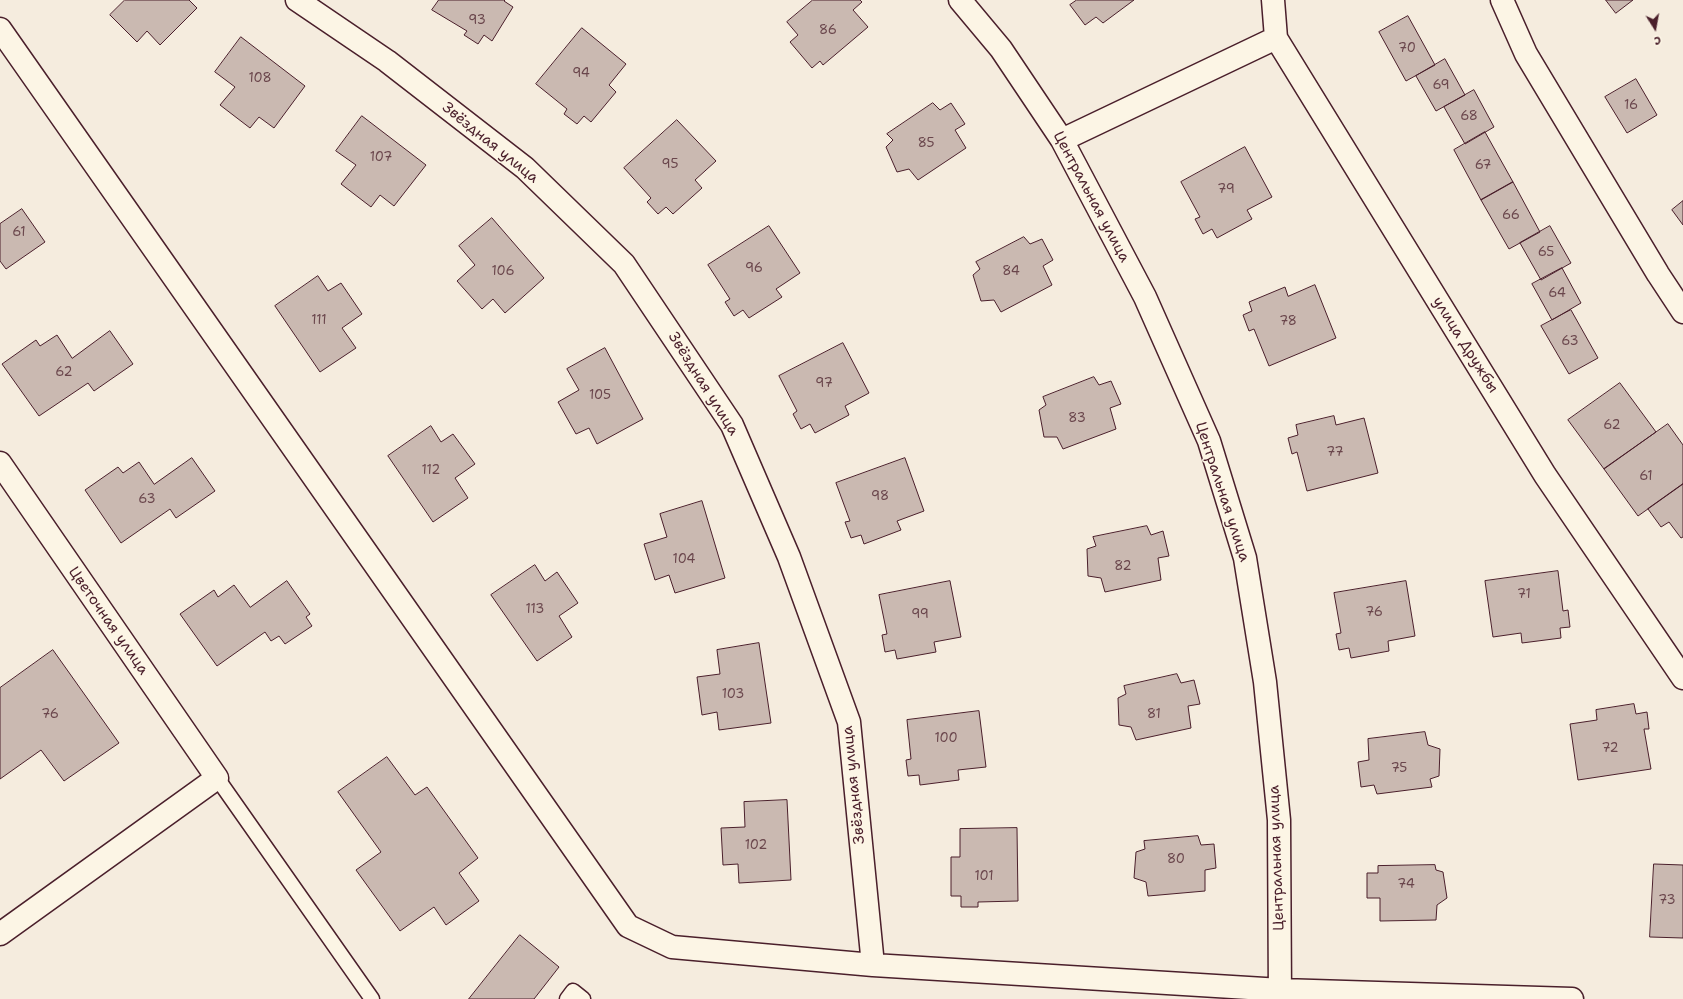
<!DOCTYPE html>
<html>
<head>
<meta charset="utf-8">
<style>
	body { margin:0 }
	#map { position:relative; width:1683px; height:999px; overflow:hidden; background:#f5ecde; font-family:"Shantell Sans",sans-serif }
	canvas { display:block }
	.north { position:absolute; left:1635px; top:8px; width:40px; height:40px; -webkit-text-stroke:3px #fcf5e5; paint-order:stroke; rotate:169deg; font-size:11px; font-weight:700; line-height:16px; text-align:center; color:#4a1f2b }
	.north::after { content:''; display:block; margin:auto; width:14px; height:18px; background:#4a1f2b; clip-path:polygon(50% 0,100% 100%,50% 72%,0 100%) }
</style>
</head>
<body>
<div id="map">
<canvas width="1683" height="999"></canvas>
<div class="north">С</div>
</div>
<script>
const g = document.querySelector('canvas').getContext('2d');
g.lineJoin = 'round';
function paint(path, color) {
  g.fillStyle = color;
  g.fill(path, 'evenodd');
}
function stroke(path, color, width, dash) {
  g.strokeStyle = color;
  g.lineWidth = width;
  g.lineCap = dash ? 'butt' : 'round';
  g.setLineDash(dash || []);
  g.stroke(path);
}
function label(font, color, halo, rows, align = 'center') {
  g.font = font + ' "Shantell Sans",sans-serif';
  g.lineWidth = 3;
  g.setLineDash([]);
  g.textBaseline = 'middle';
  g.strokeStyle = halo;
  g.fillStyle = color;
  for (const [text, x, y, turn = 0] of rows) {
    g.save();
    g.translate(x, y);
    g.rotate((+turn || 0) * Math.PI / 180);
    g.textAlign = isNaN(turn) ? turn : align;
    if (halo) g.strokeText(text, 0, 0);
    g.fillText(text, 0, 0);
    g.restore();
  }
}
const building = new Path2D(`
	M125,0H189L197,8L160,45L147,31L137,42L110,15Z
	M439,0H505L504,1L513,7L492,41L484,35L478,44L464,35L467,31L432,10Z
	M813,0H860L862,2L853,10L868,27L823,65L820,61L812,68L790,42L798,35L787,22Z
	M1077,0H1134L1103,23L1096,17L1085,25L1070,5Z
	M1606,0H1633L1616,13Z
	M1408,16L1435,65L1406,81L1379,32Z
	M582,28L626,64L609,85L616,92L591,122L584,116L577,124L564,114L567,109L536,84Z
	M241,37L305,86L274,128L259,117L250,128L220,105L235,87L215,72Z
	M1445,59L1465,95L1436,111L1416,76Z
	M1636,79L1657,115L1627,133L1605,97Z
	M1474,90L1494,127L1465,144L1444,107Z
	M933,103L940,110L951,103L965,124L955,130L966,148L918,180L909,169L897,172L886,147L893,140L887,134Z
	M362,116L426,165L394,206L380,195L371,207L341,184L356,165L336,151Z
	M677,120L716,161L695,180L702,188L673,214L666,207L658,214L647,202L651,198L624,168Z
	M1485,132L1513,182L1481,200L1454,150Z
	M1245,147L1272,197L1247,210L1252,219L1217,238L1212,229L1203,234L1195,219L1200,217L1181,182Z
	M1513,182L1540,232L1509,249L1481,200Z
	M1683,201V225L1672,210Z
	M22,209L45,242L6,269L0,261V224Z
	M492,218L544,278L505,313L493,299L482,309L457,281L475,265L459,246Z
	M769,226L800,273L776,289L782,297L749,318L743,310L734,316L725,302L730,299L708,265Z
	M1550,226L1571,263L1541,280L1520,243Z
	M1024,237L1030,244L1042,239L1053,260L1043,266L1052,285L1001,312L994,300L981,301L973,275L980,269L976,262Z
	M1562,268L1581,303L1552,320L1532,284Z
	M318,276L328,291L341,283L362,314L342,328L356,348L320,372L275,306Z
	M1315,285L1336,338L1269,366L1254,329L1249,331L1243,315L1252,311L1249,302L1285,287L1288,296Z
	M1571,310L1598,358L1569,374L1541,326Z
	M110,331L133,364L94,391L88,383L39,416L2,364L36,340L40,346L57,335L72,358Z
	M843,343L869,393L845,406L849,415L815,433L810,424L801,429L793,414L797,411L779,376Z
	M605,348L643,419L597,444L589,428L576,434L558,402L579,390L567,369Z
	M1094,377L1099,385L1111,381L1121,404L1110,408L1116,429L1063,449L1057,437H1044L1039,410L1046,405L1043,397Z
	M1620,383L1656,432L1604,469L1568,420Z
	M1334,416L1336,425L1364,418L1378,473L1307,491L1297,452L1292,454L1288,438L1298,435L1296,425Z
	M1668,424L1683,445V484L1638,516L1604,469Z
	M431,426L441,442L453,434L475,464L455,478L468,498L433,522L388,456Z
	M192,458L215,491L176,518L170,509L121,543L85,490L118,467L123,473L139,462L154,484Z
	M905,458L924,511L897,521L901,530L864,544L861,535L851,538L845,522L850,521L836,483Z
	M1683,484V537L1681,538L1669,522L1661,527L1648,509Z
	M702,501L725,578L675,593L669,575L655,580L644,544L667,537L660,514Z
	M1147,526L1151,535L1163,531L1169,556L1158,558L1161,580L1105,592L1101,578L1088,576L1087,549L1096,546L1093,537Z
	M535,565L545,581L557,572L578,603L559,616L572,637L537,661L491,595Z
	M1558,571L1563,611L1568,610L1570,627L1560,628L1561,638L1522,643L1521,633L1493,637L1485,581Z
	M287,581L310,614L306,617L312,626L285,644L279,636L271,641L265,632L217,666L180,614L214,590L218,597L234,585L250,607Z
	M950,581L961,637L934,642L936,652L897,659L895,650L885,652L882,635L887,634L879,595Z
	M1406,581L1415,636L1388,641L1389,651L1351,658L1349,648L1339,650L1336,634L1341,633L1334,593Z
	M759,643L771,723L719,730L717,712L702,715L697,677L720,674L717,650Z
	M53,650L119,743L64,781L41,750L0,779V688Z
	M1177,674L1181,683L1194,680L1200,704L1188,706L1191,728L1136,740L1131,727L1119,725L1118,698L1126,694L1124,686Z
	M1634,704L1636,714L1647,712L1649,729H1644L1651,769L1578,780L1570,724L1597,720L1596,710Z
	M979,711L986,767L958,770L959,780L920,785L919,775L908,776L906,760L911,759L907,720Z
	M1425,732L1428,745L1440,749L1439,776L1430,779L1432,787L1377,794L1374,785L1361,787L1358,762L1369,760L1368,739Z
	M387,757L415,795L427,787L478,858L459,873L479,901L446,925L434,907L400,931L356,870L381,852L338,792Z
	M787,800L791,880L739,883L738,864L723,865L721,828L745,827L744,802Z
	M1017,828L1018,901L978,902V907H961V896H951V857H960V829Z
	M1198,836L1201,845L1214,844L1216,868L1205,870V891L1148,896L1146,882L1134,878L1136,852L1145,849L1144,841Z
	M1654,864L1683,865V938L1650,937Z
	M1435,865L1436,870L1443,872L1447,898L1437,905L1436,920L1380,921V898H1367V873H1378V866Z
	M520,935L559,967L534,999H469Z`);
paint(building, '#cab9b1');
stroke(building, '#4a1f2b', 1);
const service = new Path2D(`
	M217,778L372,999
	M567,999L573,991L583,999`);
const minor = new Path2D(`
	M297,0L387,61L525,168L624,264L732,425L789,557L849,722L873,965
	M960,0L1001,49L1062,140L1145,297L1209,441L1245,558L1265,682L1279,820L1280,999
	M1273,0L1276,38L1545,475L1683,678
	M1502,0L1526,54L1658,274L1683,312
	M0,29L628,926L672,947L873,965L1281,990L1572,999
	M1062,140L1276,38
	M0,463L217,778L0,934`);
stroke(service, '#4a1f2b', 17);
stroke(minor, '#4a1f2b', 25);
stroke(service, '#fcf5e5', 14);
stroke(minor, '#fcf5e5', 22);
label('13px', '#6a464c', null, [
	["93",477,21],
	["86",828,31],
	["70",1407,49],
	["94",581,74],
	["108",260,79],
	["69",1441,86],
	["16",1631,106],
	["68",1469,117],
	["85",926,144],
	["107",381,158],
	["95",670,165],
	["67",1483,166],
	["79",1226,190],
	["66",1511,216],
	["61",19,233],
	["65",1546,253],
	["96",754,269],
	["106",503,272],
	["84",1011,272],
	["64",1557,294],
	["111",319,321],
	["78",1288,322],
	["63",1570,342],
	["62",64,373],
	["97",824,384],
	["105",600,396],
	["83",1077,419],
	["62",1612,426],
	["77",1335,453],
	["112",431,471],
	["61",1646,477],
	["98",880,497],
	["63",147,500],
	["104",684,560],
	["82",1123,567],
	["71",1524,595],
	["113",535,610],
	["76",1374,613],
	["99",920,615],
	["103",733,695],
	["76",50,715],
	["81",1154,715],
	["100",946,739],
	["72",1610,749],
	["75",1399,769],
	["102",756,846],
	["80",1176,860],
	["101",984,877],
	["74",1406,885],
	["73",1667,901]
]);
label('15px', '#4a1f2b', '#fcf5e5', [
	["Звёздная улица",490,143,39],
	["Центральная улица",1091,197,62],
	["улица Дружбы",1465,345,58],
	["Звёздная улица",703,384,58],
	["Центральная улица",1222,492,72],
	["Цветочная улица",108,621,55],
	["Звёздная улица",854,785,-96],
	["Центральная улица",1277,858,-92]
]);
</script>
</body>
</html>
